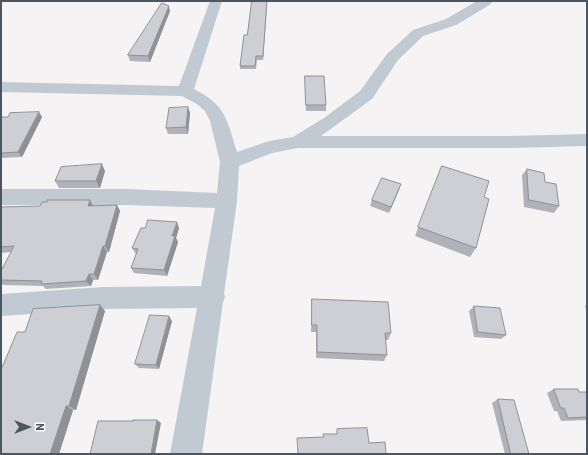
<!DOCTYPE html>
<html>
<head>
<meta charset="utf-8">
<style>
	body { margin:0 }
	#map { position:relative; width:588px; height:455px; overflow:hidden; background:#f5f3f3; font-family:Barlow,sans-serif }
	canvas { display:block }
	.frame { position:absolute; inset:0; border:2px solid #4a5661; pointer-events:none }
	.north { position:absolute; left:8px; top:407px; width:40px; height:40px; -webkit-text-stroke:3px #fff; paint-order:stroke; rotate:90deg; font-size:11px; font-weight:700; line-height:16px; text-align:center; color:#4a5661 }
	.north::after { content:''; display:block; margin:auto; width:14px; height:18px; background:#4a5661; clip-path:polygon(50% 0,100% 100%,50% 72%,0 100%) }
</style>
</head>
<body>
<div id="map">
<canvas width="588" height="455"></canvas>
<div class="frame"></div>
<div class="north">N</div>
</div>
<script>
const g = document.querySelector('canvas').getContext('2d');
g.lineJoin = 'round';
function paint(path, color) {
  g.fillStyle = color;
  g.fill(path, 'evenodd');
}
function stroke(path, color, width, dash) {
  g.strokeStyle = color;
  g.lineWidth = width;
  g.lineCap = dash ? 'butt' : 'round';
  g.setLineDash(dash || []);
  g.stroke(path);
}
paint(new Path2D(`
	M210,1H222L194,89C226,105 227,120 237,152L269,141L293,137L324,118L360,91L387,54L413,30L446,19L477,1H492L491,4L456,25L423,36L398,60L372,99L321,136H508L587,134V146L508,148H298L272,153L239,166L237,201L224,294L225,297L223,302L202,454H170L197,308L103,309L1,316V294L103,287L201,286L215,208L127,205H1V189H127L217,193L220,162L210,121L205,111L197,104L182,96L1,92V82L179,86Z`), '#c1cad2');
paint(new Path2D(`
	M267,1L263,60H257L256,69H240V66L247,35Z
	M170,11L150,62L130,61L128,55Z
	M305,76L326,105V111H306Z
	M188,107L190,113L188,134H168L166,128Z
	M39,112L42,117L22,157L1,158V117H8Z
	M442,166L484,197L476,248L470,257L415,236Z
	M527,169L545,182L559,206L554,213L524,207L522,175Z
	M105,171L100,188H59L55,181Z
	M399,190L389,213L370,206L372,200Z
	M1,205L3,207L117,205L120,211L109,252H107L98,280H93L91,286L46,289L43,286L3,285L1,283V271L11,252L1,253Z
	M145,228H179L176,238L178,242L167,276L134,273L131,268L136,254L132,248Z
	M312,299L391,333L388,340H385L387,355L384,361L316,358V332H311Z
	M100,305L105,311L76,410H73L59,454H1L25,332Z
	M587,305V311L585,306Z
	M474,306L506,335L501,339L474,337L469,311Z
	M172,321L159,369L139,368L135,364Z
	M554,389L579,392H587V420L561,421L557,411H554L547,393Z
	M498,399L529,454H505L492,403Z`), '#b0b2b7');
paint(new Path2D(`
	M267,1V4L263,60V56Z
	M169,6L170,11L150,62L148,56Z
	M188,107L190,113L188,134L186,127Z
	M39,112L42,117L22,157L18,152Z
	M102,164L105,171L100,188L96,181Z
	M401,184L399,190L389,213L391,207Z
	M90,200L93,206H88Z
	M117,205L120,211L109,252L105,246Z
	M177,222L179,228L176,238L178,242L167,276L164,270L172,236Z
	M103,246L107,252L98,280L94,274Z
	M89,274L93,280L91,286L86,281Z
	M100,305L105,311L76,410L69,406Z
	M169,316L172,321L159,369L156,365Z
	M66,406L73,410L59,454H50Z
	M157,420L161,423L155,454H151Z`), '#909195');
const building = new Path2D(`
	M252,1H267L263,56H256L255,66H240L244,35H247Z
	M162,3L169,6L148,56L128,55Z
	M305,76H324L326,105H306Z
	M188,107L186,127L166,128L169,108Z
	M39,112L18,152L1,153V117H8L10,113Z
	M102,164L96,181H55L61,167Z
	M442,166L489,181L484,197L489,199L476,248L418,227Z
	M527,169L544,173L545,182L556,184L559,206L529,200Z
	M382,178L401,184L391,207L372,200Z
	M47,200H90L88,206L117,205L105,246H103L94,274H89L86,281L41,284L42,281L1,280V271L14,246L1,247V207L40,206L42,202H47Z
	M148,220L177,222L172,236H175L164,270L131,268L138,249L132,248L141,228H145Z
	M312,299L388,302L391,333H385L387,355L317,352V325H312Z
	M100,305L69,406H66L50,454H1V370L17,332H25L33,309Z
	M474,306L500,308L506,335L478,332Z
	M150,315L169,316L156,365L135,364Z
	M554,389H578L579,392H587V417L568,418L564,408H561Z
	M498,399L514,400L529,454H511Z
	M133,420H157L151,454H90L98,421H133Z
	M367,428L369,443L385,442L386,454H298L297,438L324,437L323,434H337V429Z`);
paint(building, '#cdcfd5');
stroke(building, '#909195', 1);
</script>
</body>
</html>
